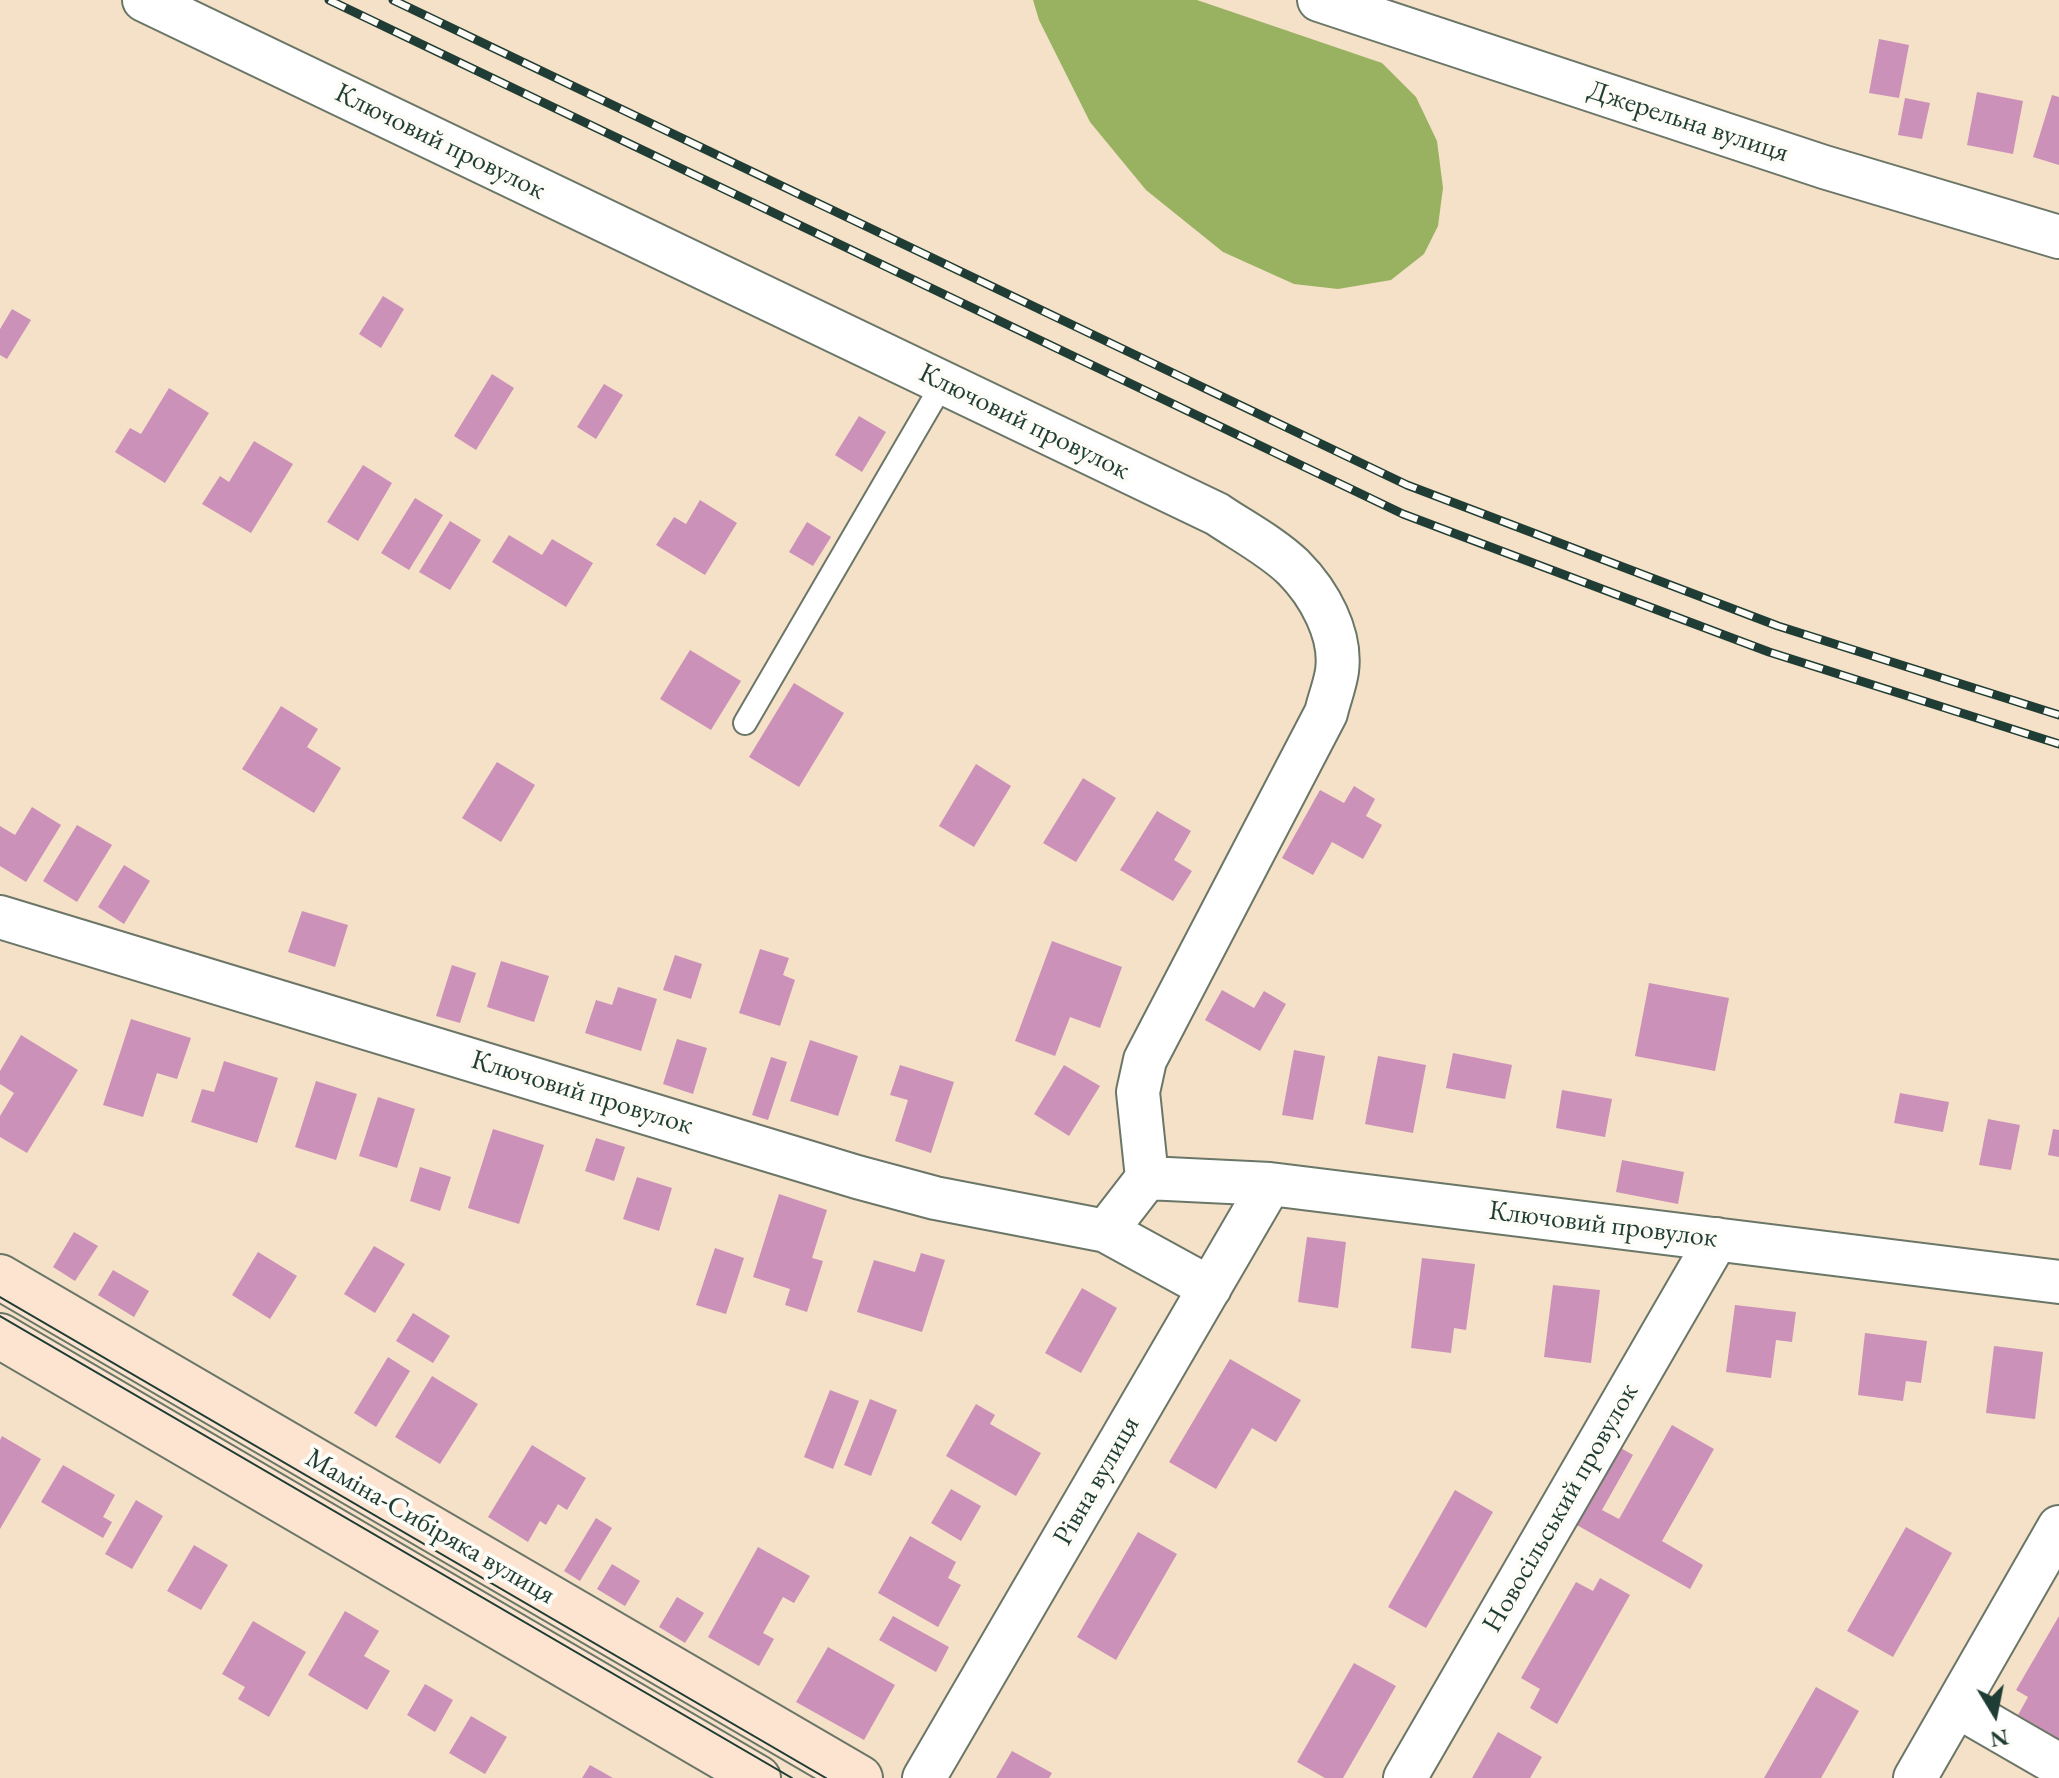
<!DOCTYPE html>
<html>
<head>
<meta charset="utf-8">
<style>
	body { margin:0 }
	#map { position:relative; width:2059px; height:1778px; overflow:hidden; background:#f5e1c7; font-family:"EB Garamond",serif }
	canvas { display:block }
	.north { position:absolute; left:1955px; top:1674px; width:80px; height:80px; -webkit-text-stroke:6px #fdfcf7; paint-order:stroke; rotate:170deg; font-size:22px; font-weight:700; line-height:32px; text-align:center; color:#1f3d34 }
	.north::after { content:''; display:block; margin:auto; width:28px; height:36px; background:#1f3d34; clip-path:polygon(50% 0,100% 100%,50% 72%,0 100%) }
</style>
</head>
<body>
<div id="map">
<canvas width="2059" height="1778"></canvas>
<div class="north">N</div>
</div>
<script>
const g = document.querySelector('canvas').getContext('2d');
g.lineJoin = 'round';
function paint(path, color) {
  g.fillStyle = color;
  g.fill(path, 'evenodd');
}
function stroke(path, color, width, dash) {
  g.strokeStyle = color;
  g.lineWidth = width;
  g.lineCap = dash ? 'butt' : 'round';
  g.setLineDash(dash || []);
  g.stroke(path);
}
function label(font, color, halo, rows, align = 'center') {
  g.font = font + ' "EB Garamond",serif';
  g.lineWidth = 8;
  g.setLineDash([]);
  g.textBaseline = 'middle';
  g.strokeStyle = halo;
  g.fillStyle = color;
  for (const [text, x, y, turn = 0] of rows) {
    g.save();
    g.translate(x, y);
    g.rotate((+turn || 0) * Math.PI / 180);
    g.textAlign = isNaN(turn) ? turn : align;
    if (halo) g.strokeText(text, 0, 0);
    g.fillText(text, 0, 0);
    g.restore();
  }
}
paint(new Path2D(`
	M1033,0H1197L1382,63L1416,97L1437,141L1443,188L1438,226L1424,254L1391,280L1338,289L1294,284L1223,252L1146,190L1090,122L1039,20Z`), '#98b262');
paint(new Path2D(`
	M1879,39L1909,45L1899,98L1869,93Z
	M1977,92L2023,101L2013,154L1967,145Z
	M2052,95L2059,97V165L2033,157Z
	M1905,98L1930,103L1922,139L1898,135Z
	M383,296L404,309L381,348L359,334Z
	M12,309L31,320L7,359L0,355V329Z
	M492,374L514,388L476,450L454,436Z
	M604,384L623,395L596,439L577,427Z
	M169,388L209,413L165,483L115,452L130,428L141,434Z
	M859,416L886,432L862,472L835,455Z
	M254,441L293,464L251,533L202,504L220,476L229,482Z
	M363,465L392,483L358,541L327,522Z
	M415,498L443,515L409,570L381,553Z
	M700,500L737,523L705,575L656,545L674,517L686,524Z
	M450,521L481,540L450,590L419,572Z
	M807,522L831,537L813,566L789,552Z
	M509,535L542,555L552,539L593,563L566,607L492,562Z
	M690,650L741,681L711,730L660,699Z
	M794,683L844,713L799,787L749,757Z
	M281,706L318,729L307,747L341,768L314,813L242,769Z
	M497,762L535,785L501,842L462,818Z
	M976,764L1011,786L974,847L939,826Z
	M1083,778L1116,798L1076,862L1043,843Z
	M1354,786L1375,799L1366,816L1382,825L1363,859L1332,842L1313,875L1282,858L1320,790L1344,803Z
	M32,807L61,825L26,882L0,866V826L15,835Z
	M1157,811L1191,831L1174,860L1192,871L1173,901L1120,870Z
	M77,825L112,845L77,902L43,881Z
	M124,865L150,881L124,924L98,907Z
	M302,911L348,925L335,967L288,952Z
	M1052,941L1122,967L1100,1028L1070,1017L1055,1056L1015,1041Z
	M760,949L789,958L783,975L795,980L780,1026L739,1013Z
	M675,955L702,964L691,999L663,990Z
	M501,961L549,976L534,1022L487,1007Z
	M452,965L476,973L460,1023L436,1016Z
	M1649,983L1729,998L1715,1071L1635,1056Z
	M618,987L657,999L641,1051L585,1033L596,1000L612,1005Z
	M1222,990L1254,1008L1264,991L1286,1004L1260,1051L1205,1020Z
	M131,1019L191,1038L177,1079L157,1073L143,1117L103,1105Z
	M21,1035L78,1070L27,1153L0,1137V1116L14,1093L0,1084V1071Z
	M677,1039L707,1048L693,1094L663,1084Z
	M810,1040L858,1056L838,1116L790,1101Z
	M1294,1050L1325,1056L1313,1120L1282,1115Z
	M1453,1053L1512,1065L1505,1099L1446,1088Z
	M1378,1056L1426,1065L1413,1133L1365,1124Z
	M771,1057L787,1062L768,1120L752,1115Z
	M224,1061L278,1078L257,1143L191,1122L202,1089L214,1092Z
	M900,1065L954,1082L931,1153L895,1141L908,1100L890,1095Z
	M1064,1065L1100,1086L1069,1136L1034,1114Z
	M316,1081L357,1094L336,1160L295,1147Z
	M1562,1090L1612,1099L1605,1137L1556,1128Z
	M1900,1093L1949,1102L1943,1132L1894,1123Z
	M378,1097L415,1109L397,1168L359,1156Z
	M1988,1119L2020,1125L2011,1170L1979,1165Z
	M493,1129L544,1145L519,1224L468,1208Z
	M2053,1129L2059,1130V1157L2048,1155Z
	M596,1138L625,1147L614,1181L585,1171Z
	M1622,1160L1684,1172L1678,1204L1616,1192Z
	M420,1167L451,1177L440,1211L410,1201Z
	M637,1177L672,1188L659,1231L623,1219Z
	M779,1194L827,1210L812,1258L823,1261L807,1312L785,1305L790,1289L753,1277Z
	M74,1232L98,1246L75,1281L53,1267Z
	M1307,1237L1346,1242L1338,1308L1298,1302Z
	M374,1246L405,1264L375,1313L344,1294Z
	M715,1248L744,1258L726,1314L696,1305Z
	M258,1252L297,1276L270,1319L232,1295Z
	M921,1253L945,1260L922,1332L857,1312L874,1260L915,1272Z
	M1422,1258L1475,1264L1466,1330L1454,1328L1451,1353L1411,1348Z
	M113,1270L149,1291L134,1317L98,1295Z
	M1553,1285L1600,1290L1591,1363L1544,1357Z
	M1082,1288L1117,1308L1081,1373L1045,1353Z
	M1735,1305L1796,1312L1792,1342L1776,1340L1771,1378L1726,1372Z
	M413,1313L450,1336L433,1363L396,1341Z
	M1865,1333L1927,1341L1921,1383L1906,1381L1903,1401L1858,1395Z
	M1994,1346L2043,1352L2035,1419L1986,1413Z
	M388,1357L410,1371L376,1427L354,1413Z
	M1230,1359L1301,1400L1276,1442L1252,1428L1216,1489L1169,1462Z
	M432,1376L478,1404L440,1464L395,1437Z
	M830,1390L859,1401L833,1469L804,1457Z
	M870,1399L897,1410L871,1476L844,1465Z
	M976,1404L995,1415L990,1424L1041,1453L1016,1496L946,1456Z
	M1672,1425L1714,1449L1662,1541L1703,1565L1690,1589L1575,1524L1619,1447L1633,1455L1602,1510L1619,1519Z
	M2,1436L41,1459L0,1529V1440Z
	M532,1445L586,1478L567,1510L558,1504L546,1525L540,1521L528,1542L488,1517Z
	M63,1465L115,1495L103,1517L112,1522L103,1538L41,1502Z
	M951,1489L981,1506L961,1541L931,1523Z
	M1455,1490L1493,1512L1426,1628L1388,1607Z
	M136,1500L163,1516L132,1569L105,1554Z
	M596,1518L612,1528L580,1581L564,1571Z
	M1906,1527L1952,1553L1893,1657L1847,1631Z
	M1138,1532L1177,1554L1116,1660L1077,1637Z
	M910,1536L956,1562L948,1578L961,1585L938,1627L878,1593Z
	M194,1545L228,1565L201,1610L167,1591Z
	M758,1547L810,1576L794,1603L783,1597L763,1633L774,1639L759,1666L708,1637Z
	M612,1564L640,1581L625,1606L597,1589Z
	M1600,1578L1630,1595L1557,1724L1530,1708L1540,1689L1521,1678L1576,1582L1593,1591Z
	M677,1597L704,1613L685,1643L659,1627Z
	M345,1611L379,1631L364,1656L390,1671L367,1710L308,1675Z
	M893,1616L949,1647L936,1672L879,1640Z
	M2059,1616V1748L2033,1733L2037,1726L2018,1715L2028,1697L2016,1690Z
	M253,1621L306,1652L269,1717L238,1699L245,1687L222,1674Z
	M828,1647L895,1685L864,1740L796,1702Z
	M1354,1663L1396,1686L1343,1778H1325L1297,1762Z
	M425,1684L453,1700L435,1732L407,1715Z
	M1816,1687L1859,1711L1821,1778H1764Z
	M471,1716L507,1737L485,1774L449,1753Z
	M1498,1732L1542,1757L1530,1778H1472Z
	M1012,1751L1052,1773L1049,1778H996Z
	M590,1765L613,1778H582Z`), '#cc91b8');
const lane = new Path2D(`
	M745,723L943,383`);
const street = new Path2D(`
	M144,0L1217,514C1242,531 1271,546 1293,567C1319,593 1342,634 1337,671C1335,685 1329,700 1326,713L1145,1060L1138,1092L1147,1178L1106,1231
	M1319,0L1824,167L2059,237
	M0,917L857,1177L935,1198L1106,1231L1210,1288
	M1147,1178L1270,1184L2059,1282
	M1957,1706L2059,1765
	M924,1778L1270,1184
	M1405,1778L1717,1239
	M1915,1778L2059,1527`);
const secondary = new Path2D(`
	M0,1277L860,1778
	M0,1336L758,1778`);
stroke(lane, '#6a7667', 26);
stroke(street, '#6a7667', 46);
stroke(secondary, '#6a7667', 48);
stroke(lane, '#fff', 22);
stroke(street, '#fff', 42);
stroke(secondary, '#fde4d1', 44);
stroke(new Path2D(`
	M0,1297L826,1778
	M0,1316L792,1778`), '#1f3d34', 2);
const rail = new Path2D(`
	M329,0L1403,514L1769,652L2059,744
	M393,0L1407,485L1778,626L2059,715`);
stroke(rail, '#1f3d34', 9);
stroke(rail, '#fdfcf7', 6, [18]);
label('28px', '#1f3d34', '#fdfcf7', [
	["Джерельна вулиця",1688,122,18],
	["Ключовий провулок",440,142,26],
	["Ключовий провулок",1024,422,26],
	["Ключовий провулок",582,1093,17],
	["Ключовий провулок",1603,1225,7],
	["Рівна вулиця",1097,1481,-60],
	["Новосільський провулок",1561,1508,-60],
	["Маміна-Сибіряка вулиця",430,1527,30]
]);
</script>
</body>
</html>
